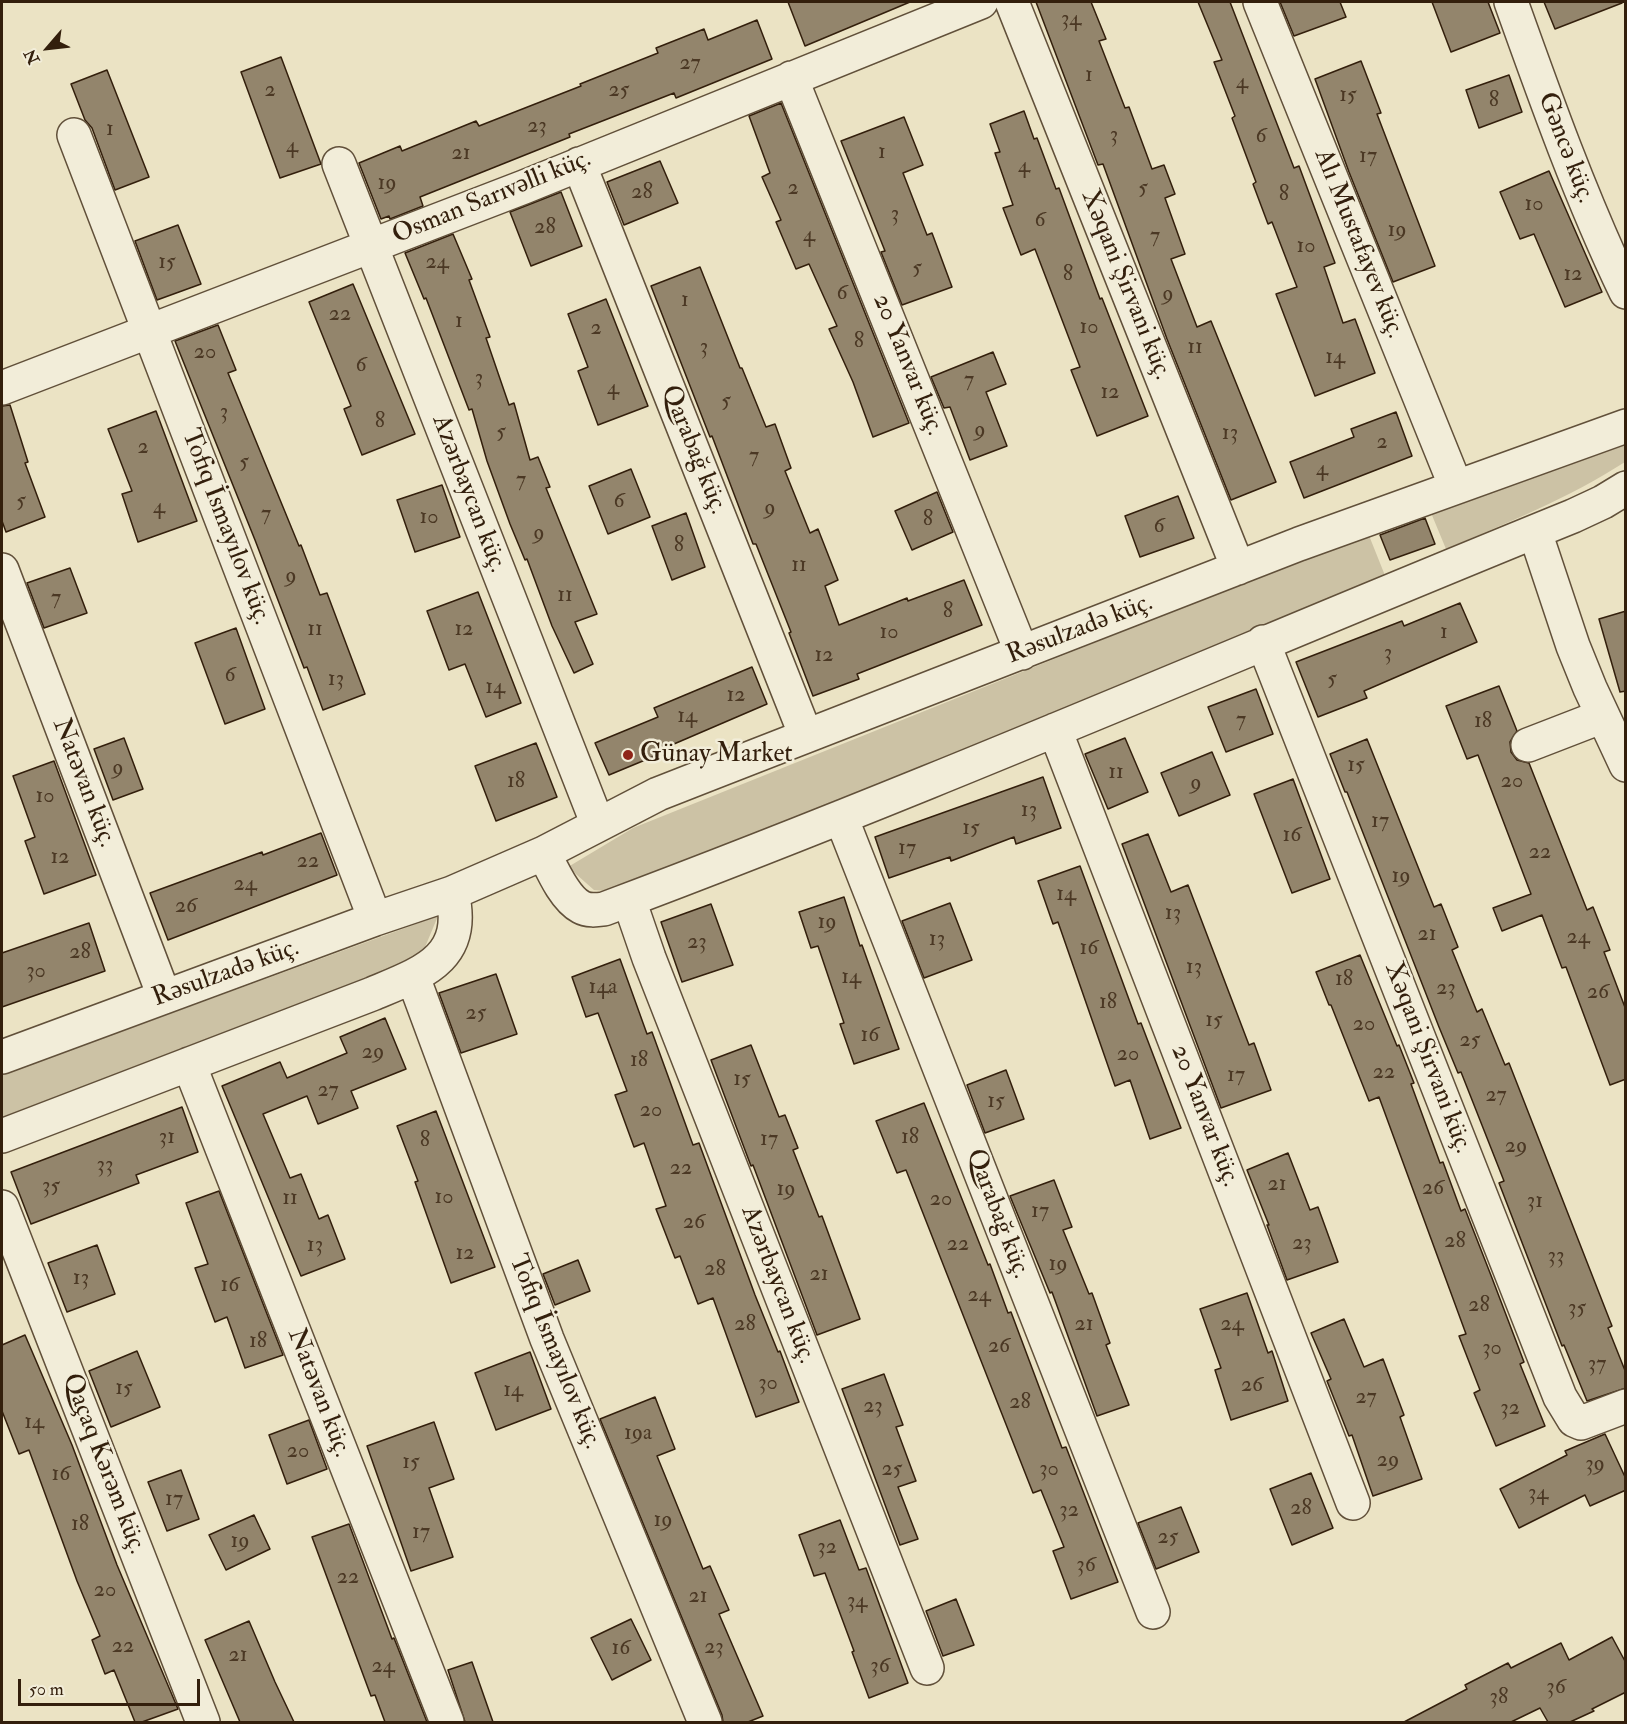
<!DOCTYPE html>
<html>
<head>
<meta charset="utf-8">
<style>
	body { margin:0 }
	#map { position:relative; width:1627px; height:1724px; overflow:hidden; background:#ebe3c4; font-family:"IM FELL Double Pica",serif }
	canvas { display:block }
	.frame { position:absolute; inset:0; border:3px solid #331f0c; pointer-events:none }
	.north { position:absolute; left:18px; top:18px; width:60px; height:60px; -webkit-text-stroke:4px #f2edd9; paint-order:stroke; rotate:242deg; font-size:16px; font-weight:700; line-height:24px; text-align:center; color:#331f0c }
	.north::after { content:''; display:block; margin:auto; width:21px; height:27px; background:#331f0c; clip-path:polygon(50% 0,100% 100%,50% 72%,0 100%) }
	.scale { position:absolute; left:18px; top:1679px; width:182px; height:27px; box-sizing:border-box; border:3px solid #331f0c; border-top:0; padding-left:8px; font-size:18px; line-height:21px; white-space:nowrap; color:#331f0c; -webkit-text-stroke:4px #f2edd9; paint-order:stroke }
</style>
</head>
<body>
<div id="map">
<canvas width="1627" height="1724"></canvas>
<div class="frame"></div>
<div class="north">N</div>
<div class="scale">50 m</div>
</div>
<script>
const g = document.querySelector('canvas').getContext('2d');
g.lineJoin = 'round';
function paint(path, color) {
  g.fillStyle = color;
  g.fill(path, 'evenodd');
}
function stroke(path, color, width, dash) {
  g.strokeStyle = color;
  g.lineWidth = width;
  g.lineCap = dash ? 'butt' : 'round';
  g.setLineDash(dash || []);
  g.stroke(path);
}
function label(font, color, halo, rows, align = 'center') {
  g.font = font + ' "IM FELL Double Pica",serif';
  g.lineWidth = 5;
  g.setLineDash([]);
  g.textBaseline = 'middle';
  g.strokeStyle = halo;
  g.fillStyle = color;
  for (const [text, x, y, turn = 0] of rows) {
    g.save();
    g.translate(x, y);
    g.rotate((+turn || 0) * Math.PI / 180);
    g.textAlign = isNaN(turn) ? turn : align;
    if (halo) g.strokeText(text, 0, 0);
    g.fillText(text, 0, 0);
    g.restore();
  }
}
paint(new Path2D(`
	M1625,443V462C1569,498 1507,523 1446,549L1429,508Z
	M1368,533L1386,578L616,892L594,890L568,867L633,828Z
	M438,916L423,952L405,966L2,1123V1075Z`), '#ccc2a5');
const building = new Path2D(`
	M788,2H910L805,46Z
	M1036,2H1091L1106,39L1099,41L1125,108L1129,107L1152,169L1164,165L1175,194L1165,198L1185,254L1171,259L1197,327L1211,321L1276,482L1231,500L1167,339L1103,164L1098,165Z
	M1198,2H1230L1294,168L1299,166L1335,263L1324,267L1343,323L1355,319L1375,373L1315,396L1276,294L1297,287L1272,222L1268,224L1253,184L1256,182L1232,118L1235,116L1214,62L1222,60Z
	M1280,2H1340L1346,17L1294,36Z
	M1432,2H1488L1500,33L1451,52Z
	M1544,2H1622V3L1555,29Z
	M757,20L772,59L676,98L674,93L569,134L570,137L420,197L423,206L390,219L389,216L381,219L359,163L400,146L402,151L476,121L479,126L581,86L580,84L658,53L656,48L704,29L708,40Z
	M281,57L321,164L280,178L241,72Z
	M1361,61L1381,113L1377,114L1435,266L1393,282L1349,172L1315,79Z
	M107,70L149,177L115,190L92,128L85,120L71,84Z
	M1509,75L1522,112L1479,128L1466,90Z
	M781,103L909,423L873,437L853,382L829,329L837,326L809,264L796,269L776,222L781,220L762,177L770,173L749,116Z
	M1024,111L1034,139L1037,138L1056,189L1059,188L1100,299L1102,298L1148,416L1097,436L1071,370L1080,367L1035,249L1021,255L1003,208L1013,205L995,153L1000,152L990,124Z
	M904,117L923,165L903,173L927,235L932,233L952,287L902,305L881,252L885,251L841,141Z
	M660,161L678,203L624,225L607,182Z
	M1549,171L1602,292L1565,307L1534,234L1520,239L1500,192Z
	M561,192L582,246L531,266L510,212Z
	M178,225L201,284L157,300L135,241Z
	M453,234L472,279L469,280L490,337L486,338L509,405L514,403L530,460L538,457L550,487L546,488L597,614L575,622L593,664L574,673L552,626L527,559L525,560L510,524L487,461L472,409L469,410L426,298L424,299L405,253Z
	M700,267L740,368H742L766,427L775,424L791,468L785,471L810,533L818,529L838,580L825,586L839,625L907,598L908,601L964,580L982,625L857,674L859,679L813,696L789,633L791,632L756,544H753L712,436L710,437L651,286Z
	M353,284L415,434L362,455L344,409L351,406L309,302Z
	M606,299L648,406L598,425L578,371L588,367L568,314Z
	M218,325L236,370L228,373L299,546L301,545L320,595L327,593L365,694L323,710L307,667L304,668L255,540L175,341Z
	M993,352L1006,384L986,392L1007,446L970,460L950,407L944,408L931,377Z
	M10,405L28,462L25,463L45,517L6,532L2,521V406Z
	M156,411L197,521L138,542L122,494L132,491L108,429Z
	M1396,412L1412,456L1304,498L1290,462L1354,437L1351,429Z
	M631,469L650,517L608,534L589,486Z
	M442,485L460,537L415,552L397,500Z
	M937,492L953,532L912,550L895,511Z
	M1178,496L1194,538L1140,557L1125,516Z
	M686,513L705,567L672,580L652,526Z
	M1425,518L1435,544L1390,560L1380,535Z
	M70,568L87,613L44,628L27,583Z
	M478,592L521,703L486,717L465,664L449,670L427,611Z
	M1460,603L1477,642L1364,691L1367,698L1318,717L1296,662L1402,621L1404,626Z
	M1626,611V691L1620,692L1599,619Z
	M236,628L265,709L225,724L195,643Z
	M752,667L767,704L660,750L662,753L609,775L595,743L658,717L654,708Z
	M1499,686L1517,731L1510,742L1511,752L1517,760L1529,763L1587,910L1593,907L1610,950L1604,952L1626,1010V1079L1610,1085L1566,967L1562,968L1542,915L1502,931L1493,908L1531,894L1478,755L1467,759L1446,706Z
	M1256,689L1273,734L1226,752L1208,707Z
	M124,738L143,789L113,800L94,749Z
	M1125,738L1148,792L1108,809L1085,754Z
	M1367,739L1434,907L1441,904L1458,947L1452,950L1477,1012L1482,1009L1505,1065L1509,1063L1612,1326L1608,1328L1626,1373V1388L1587,1401L1564,1345L1562,1346L1499,1183L1504,1181L1461,1072L1458,1073L1439,1027L1347,792H1345L1330,754Z
	M536,743L557,797L496,821L475,766Z
	M1212,752L1230,795L1179,816L1161,773Z
	M54,761L96,875L44,894L25,841L35,837L13,776Z
	M1043,777L1061,828L1016,844L1014,837L951,861L950,857L889,878L875,837Z
	M1293,779L1330,879L1292,893L1254,794Z
	M321,833L337,875L168,940L150,893L262,852L263,855Z
	M1148,834L1171,892L1188,885L1249,1045L1254,1043L1271,1090L1221,1108L1122,844Z
	M1080,866L1138,1024L1141,1023L1181,1128L1150,1139L1130,1080L1115,1086L1058,922L1053,924L1038,881Z
	M844,897L860,946L862,945L899,1049L854,1064L840,1024L844,1023L818,946L811,948L799,912Z
	M950,903L972,960L924,978L902,921Z
	M711,904L733,965L682,982L661,922Z
	M89,923L105,971L2,1007V953Z
	M1360,955L1397,1046L1399,1045L1414,1083L1411,1084L1440,1163L1443,1162L1461,1211L1465,1209L1492,1278L1524,1362L1520,1364L1545,1426L1496,1446L1474,1393L1480,1390L1459,1336L1466,1334L1379,1097L1369,1101L1331,1005H1329L1316,972Z
	M620,959L647,1034L652,1032L693,1145L699,1143L755,1295L778,1352L780,1351L799,1402L756,1417L713,1298L698,1304L680,1256L675,1258L656,1209L666,1206L644,1143L634,1147L615,1095L627,1091L598,1013L586,1017L572,977Z
	M496,974L517,1034L461,1053L439,993Z
	M385,1018L406,1069L351,1091L358,1108L318,1124L307,1096L263,1114L290,1178L301,1174L319,1219L328,1215L345,1259L301,1276L222,1086L280,1062L287,1078L347,1053L340,1037Z
	M751,1045L779,1117L785,1115L798,1148L793,1150L819,1217L822,1216L860,1319L817,1335L753,1165L751,1166L711,1060Z
	M1006,1070L1024,1119L985,1133L967,1085Z
	M924,1103L988,1265L990,1264L1008,1313L1011,1312L1062,1448L1066,1447L1118,1582L1071,1599L1053,1551L1064,1547L1041,1490L1033,1493L906,1170L897,1173L876,1121Z
	M182,1107L198,1152L136,1175L139,1183L31,1224L11,1172Z
	M436,1111L495,1267L451,1283L415,1182L418,1181L397,1126Z
	M1288,1153L1310,1210L1318,1207L1338,1262L1287,1280L1267,1225H1269L1247,1170Z
	M1054,1180L1072,1227L1063,1230L1089,1294L1092,1293L1110,1343L1106,1345L1129,1405L1097,1416L1052,1292L1050,1293L1010,1196Z
	M219,1191L283,1355L245,1368L227,1317L215,1322L195,1268L208,1264L186,1203Z
	M97,1245L115,1294L67,1312L48,1263Z
	M578,1260L590,1291L555,1305L543,1274Z
	M1247,1293L1268,1353L1272,1351L1288,1401L1231,1420L1215,1370L1221,1368L1200,1309Z
	M1344,1319L1364,1367L1383,1359L1404,1415L1400,1417L1422,1479L1373,1496L1352,1435L1349,1436L1327,1381L1331,1379L1311,1333Z
	M25,1335L72,1445L117,1565L178,1709L142,1722H135L114,1670L105,1674L92,1640L100,1636L77,1581L29,1450L19,1454L2,1411V1345Z
	M137,1351L160,1407L111,1427L89,1371Z
	M530,1352L551,1409L496,1430L475,1373Z
	M884,1374L903,1425L896,1427L916,1481L898,1487L918,1539L900,1545L842,1389Z
	M655,1397L675,1449L657,1456L703,1569L710,1566L729,1610L719,1614L763,1716L748,1722H723L722,1715L600,1419Z
	M309,1420L327,1469L287,1484L269,1435Z
	M434,1422L454,1479L429,1488L453,1557L411,1571L367,1446Z
	M1605,1434L1626,1479V1490L1590,1506L1585,1495L1519,1528L1500,1489L1567,1455L1565,1451Z
	M181,1470L199,1519L167,1531L148,1482Z
	M1311,1473L1333,1528L1292,1545L1270,1489Z
	M1181,1507L1199,1552L1156,1569L1138,1523Z
	M254,1515L270,1549L226,1570L209,1535Z
	M840,1520L859,1570L866,1568L908,1683L869,1698L852,1652L854,1651L825,1573L814,1576L799,1535Z
	M349,1524L392,1639L394,1638L427,1722H385L375,1695L371,1696L312,1537Z
	M956,1599L974,1645L943,1656L926,1611Z
	M631,1619L651,1660L612,1680L591,1638Z
	M249,1621L275,1682L294,1722H240L205,1640Z
	M1612,1637L1626,1663V1692L1592,1709L1594,1711L1570,1722H1548L1540,1708L1511,1722H1404L1467,1689L1465,1685L1508,1663L1511,1668L1561,1643L1569,1660Z
	M472,1662L493,1722H465L448,1670Z`);
paint(building, '#93856c');
stroke(building, '#331f0c', 1.5);
const minor = new Path2D(`
	M1012,2L1238,568
	M1260,2L1456,487
	M1511,2C1546,100 1581,198 1626,292
	M791,78L1022,653
	M74,135L375,919
	M339,164L598,825
	M579,164L806,736
	M2,388L524,187L981,2
	M1535,532L1573,646L1590,688L1626,765
	M2,570L164,996
	M1263,642L1560,1397L1574,1420L1581,1423L1626,1406
	M1055,730L1353,1503
	M1528,745L1603,716
	M841,817L1153,1612
	M544,853C552,869 564,898 581,907C588,911 596,910 604,909C930,787 1250,647 1573,516L1603,502L1626,488
	M629,900L649,958L927,1668
	M413,977L547,1339L705,1722
	M2,1057L375,919L452,893L544,853L658,794L709,774L1299,544L1626,426
	M189,1064L447,1722
	M2,1136L372,994C422,973 468,959 452,893
	M2,1207L203,1722`);
stroke(minor, '#61503a', 36);
stroke(minor, '#f2edd9', 33);
for (const [x, y, r, color] of [
	[628,755,6,"#8f2418"]
]) {
  const dot = new Path2D();
  dot.arc(x, y, r, 0, 2 * Math.PI);
  g.fillStyle = color;
  g.fill(dot);
  stroke(dot, '#f2edd9', 2);
}
label('22px', '#4b3824', null, [
	["34",1071,20],
	["27",690,64],
	["1",1089,76],
	["4",1242,83],
	["2",270,91],
	["25",619,91],
	["15",1348,96],
	["8",1494,101],
	["23",537,127],
	["1",110,130],
	["3",1114,136],
	["6",1261,137],
	["4",292,147],
	["1",882,153],
	["21",461,154],
	["17",1368,157],
	["4",1024,167],
	["19",387,184],
	["2",793,189],
	["5",1143,189],
	["28",642,193],
	["8",1284,195],
	["10",1534,205],
	["3",895,215],
	["6",1040,221],
	["28",545,228],
	["19",1397,231],
	["4",809,236],
	["7",1155,237],
	["10",1306,247],
	["15",167,263],
	["24",437,263],
	["5",917,269],
	["8",1068,275],
	["12",1573,275],
	["6",842,294],
	["9",1168,295],
	["1",685,301],
	["22",340,315],
	["1",459,322],
	["10",1089,328],
	["2",596,329],
	["8",859,342],
	["3",704,348],
	["11",1195,348],
	["20",205,353],
	["14",1335,358],
	["6",361,366],
	["3",479,379],
	["7",969,381],
	["4",613,389],
	["12",1110,393],
	["5",726,402],
	["3",224,413],
	["8",380,422],
	["9",980,431],
	["5",501,433],
	["13",1230,434],
	["2",1382,443],
	["2",143,448],
	["7",754,457],
	["5",244,463],
	["4",1322,470],
	["7",521,481],
	["5",21,502],
	["6",619,502],
	["4",159,508],
	["9",770,509],
	["7",266,515],
	["10",429,518],
	["8",928,520],
	["6",1159,527],
	["9",539,534],
	["8",679,546],
	["11",799,566],
	["9",291,577],
	["11",565,596],
	["7",56,599],
	["8",948,612],
	["11",315,630],
	["12",464,630],
	["10",889,633],
	["1",1444,633],
	["3",1388,654],
	["12",824,656],
	["6",230,676],
	["13",336,680],
	["5",1332,680],
	["14",495,688],
	["12",736,696],
	["14",687,717],
	["7",1241,721],
	["18",1483,722],
	["15",1356,766],
	["9",118,769],
	["11",1116,773],
	["18",516,782],
	["20",1512,782],
	["9",1196,784],
	["10",45,797],
	["13",1029,811],
	["17",1380,822],
	["15",971,829],
	["16",1292,836],
	["17",907,849],
	["22",1540,853],
	["12",60,858],
	["22",308,862],
	["19",1401,877],
	["24",245,885],
	["14",1066,895],
	["26",186,907],
	["13",1173,914],
	["19",827,923],
	["21",1427,935],
	["24",1578,938],
	["13",937,940],
	["23",697,943],
	["16",1089,949],
	["28",80,953],
	["13",1194,968],
	["30",36,972],
	["14",851,978],
	["18",1344,980],
	["14a",603,988],
	["23",1446,989],
	["26",1598,993],
	["18",1108,1003],
	["25",476,1014],
	["15",1214,1021],
	["20",1364,1025],
	["16",870,1036],
	["25",1470,1041],
	["29",373,1053],
	["20",1128,1055],
	["18",639,1061],
	["22",1384,1073],
	["17",1236,1076],
	["15",742,1080],
	["27",328,1091],
	["27",1496,1096],
	["15",996,1102],
	["20",651,1111],
	["31",167,1138],
	["18",910,1138],
	["17",769,1140],
	["8",425,1141],
	["29",1516,1147],
	["33",105,1166],
	["22",681,1169],
	["21",1277,1185],
	["35",51,1187],
	["26",1433,1189],
	["19",786,1190],
	["10",444,1198],
	["11",290,1199],
	["20",941,1200],
	["31",1535,1202],
	["17",1040,1212],
	["26",694,1223],
	["28",1455,1242],
	["23",1302,1244],
	["22",958,1245],
	["13",315,1246],
	["12",465,1254],
	["33",1556,1257],
	["19",1058,1265],
	["28",715,1270],
	["21",819,1275],
	["13",81,1279],
	["16",230,1286],
	["24",979,1296],
	["28",1479,1306],
	["35",1577,1309],
	["28",745,1325],
	["21",1084,1325],
	["24",1232,1325],
	["18",258,1342],
	["26",999,1347],
	["30",1492,1349],
	["37",1597,1365],
	["30",768,1384],
	["26",1252,1386],
	["15",124,1389],
	["14",513,1391],
	["27",1366,1398],
	["28",1020,1403],
	["23",873,1407],
	["32",1510,1409],
	["14",34,1423],
	["19a",638,1434],
	["20",298,1452],
	["29",1388,1461],
	["15",411,1463],
	["39",1595,1465],
	["25",892,1470],
	["30",1049,1470],
	["16",61,1475],
	["34",1538,1494],
	["17",174,1500],
	["28",1301,1509],
	["32",1069,1511],
	["19",663,1521],
	["18",80,1525],
	["17",421,1533],
	["25",1168,1538],
	["19",240,1542],
	["32",827,1548],
	["36",1086,1566],
	["22",348,1578],
	["20",105,1591],
	["21",698,1597],
	["34",857,1602],
	["22",123,1647],
	["23",714,1648],
	["16",621,1649],
	["21",238,1656],
	["24",383,1667],
	["36",880,1667],
	["36",1556,1688],
	["38",1499,1698]
]);
label('26px', '#331f0c', '#f2edd9', [
	["Gəncə küç.",1565,148,69],
	["Osman Sarıvəlli küç.",492,198,-22],
	["Alı Mustafayev küç.",1358,244,68],
	["Xəqani Şirvani küç.",1125,285,68],
	["20 Yanvar küç.",907,365,68],
	["Qarabağ küç.",693,450,68],
	["Azərbaycan küç.",468,494,69],
	["Tofiq İsmayılov küç.",225,527,69],
	["Rəsulzadə küç.",1080,630,-21],
	["Natəvan küç.",83,783,69],
	["Rəsulzadə küç.",226,974,-20],
	["Xəqani Şirvani küç.",1427,1058,69],
	["20 Yanvar küç.",1204,1116,69],
	["Qarabağ küç.",997,1214,69],
	["Azərbaycan küç.",777,1285,69],
	["Tofiq İsmayılov küç.",554,1352,68],
	["Natəvan küç.",318,1393,69],
	["Qaçaq Kərəm küç.",103,1464,69]
]);
label('26px', '#331f0c', '#f2edd9', [
	["Günay Market",640,755]
], 'left');
</script>
</body>
</html>
